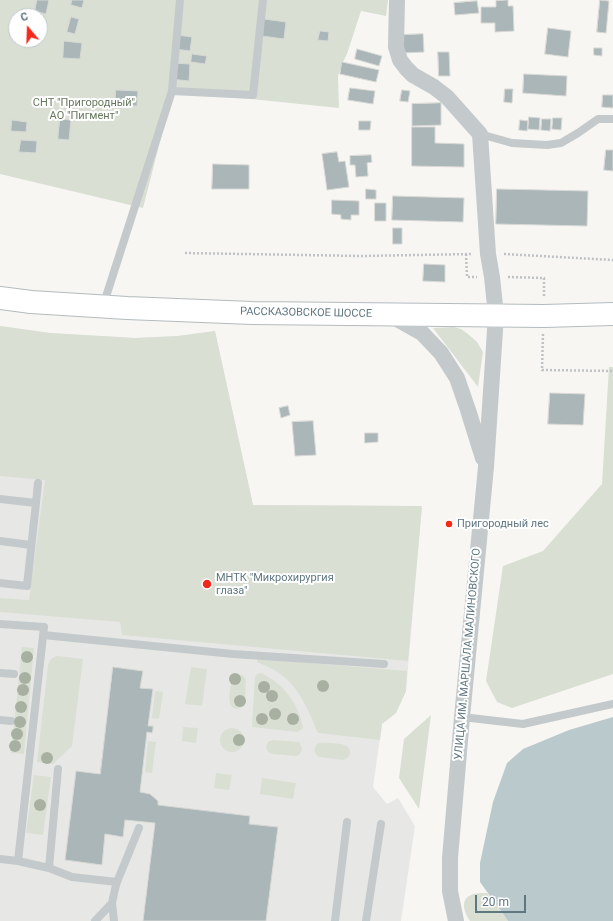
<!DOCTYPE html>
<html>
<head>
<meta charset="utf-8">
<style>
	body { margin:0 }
	#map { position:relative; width:613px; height:921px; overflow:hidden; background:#f7f6f3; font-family:Roboto,sans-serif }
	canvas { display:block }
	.north { position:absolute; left:8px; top:8px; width:40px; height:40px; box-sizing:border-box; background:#fff; border:1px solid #bfc9cc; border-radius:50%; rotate:341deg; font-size:11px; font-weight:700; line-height:16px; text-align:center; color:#5f7780 }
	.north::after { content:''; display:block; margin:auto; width:14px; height:18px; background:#f22918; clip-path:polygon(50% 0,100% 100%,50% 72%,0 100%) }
	.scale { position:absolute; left:475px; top:895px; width:51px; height:18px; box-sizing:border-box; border:2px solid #5f7780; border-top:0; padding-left:5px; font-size:12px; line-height:14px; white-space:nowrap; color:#5f7780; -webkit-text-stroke:3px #fff; paint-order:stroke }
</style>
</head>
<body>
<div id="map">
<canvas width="613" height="921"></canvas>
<div class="north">С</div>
<div class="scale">20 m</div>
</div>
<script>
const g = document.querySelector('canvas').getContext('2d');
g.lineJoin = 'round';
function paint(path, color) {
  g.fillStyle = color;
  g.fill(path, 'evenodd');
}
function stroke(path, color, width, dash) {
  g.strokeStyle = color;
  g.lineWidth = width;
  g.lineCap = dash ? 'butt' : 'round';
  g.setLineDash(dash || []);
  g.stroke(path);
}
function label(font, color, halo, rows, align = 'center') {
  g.font = font + ' Roboto,sans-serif';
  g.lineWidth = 4;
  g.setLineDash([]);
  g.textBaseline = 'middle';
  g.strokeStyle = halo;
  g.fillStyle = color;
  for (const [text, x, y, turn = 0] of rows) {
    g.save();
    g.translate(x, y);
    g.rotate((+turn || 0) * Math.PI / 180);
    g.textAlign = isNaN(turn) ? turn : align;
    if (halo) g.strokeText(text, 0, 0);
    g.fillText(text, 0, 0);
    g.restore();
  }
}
paint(new Path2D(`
	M0,326L50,333L135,338L178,336L215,331L253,505L422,506L406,691L396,713L382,724L373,787L387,804L398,798L415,826L401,921H0Z`), '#e7e8e6');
paint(new Path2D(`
	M0,0H388L386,16L361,11L347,54L342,64L338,76L339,108L173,91L143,208L0,174ZM16,16H40V40H16Z
	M0,326L50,333L135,338L178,336L215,331L253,505L422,506L408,661L122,635L120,622L0,612V598L29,600L45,480L0,476Z
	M454,327L461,329L468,334L477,342L483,352L478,387L433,328Z
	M609,367H613V674L512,708L497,702L486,681L503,566L543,551L602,484Z
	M22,647L34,648L24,754L11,753Z
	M58,656L83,659L72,746L53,764L37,762L48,665C50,660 52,657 58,656Z
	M259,659L407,671L406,691L396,713L382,724L380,740L318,733C308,710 298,683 274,670C269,667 263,665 257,662V660Z
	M191,667L207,669L202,706L185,704Z
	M261,673C283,683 299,704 303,728L301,730L297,732L252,727L255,677L257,674Z
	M236,674C241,674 245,676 246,681C245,688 246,697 244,704C242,711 231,710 230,703C228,696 231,687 231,680L233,677Z
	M155,691L163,692L159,719L152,718Z
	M431,715L419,809L399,778L404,739Z
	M183,727L198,728L196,743L182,741Z
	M220 740a12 12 0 1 1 24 0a12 12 0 1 1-24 0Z
	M273,740L299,742L301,745L302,750L300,754L297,756L272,754L268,752L266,747L268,742Z
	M148,741L156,742L152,773L145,772Z
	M319,743H322C330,743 352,742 350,753C349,757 347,759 343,760L319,757C313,753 313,747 319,743Z
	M216,773L232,775L229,790L214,788Z
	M34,775L51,777L43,835L26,833Z
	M262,778L296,783L293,799L260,794Z
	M487,893L508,921H470C465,914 459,900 471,895C475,893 482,893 487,893Z`), '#d9dfd3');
paint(new Path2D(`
	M613,717V921H508L480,882V863L493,802L507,763L523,749L569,730Z`), '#bacacc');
const building = new Path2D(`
	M37,0H49L46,14L35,11Z
	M72,0H84L82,8L71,5Z
	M508,0V6H513L514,31L495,32V23H481V7H496V1Z
	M600,0L609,1L606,33L597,32Z
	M477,1L479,13L455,15L454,3Z
	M71,17L79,19L75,34L67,32Z
	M264,19L286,22L284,39L262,36Z
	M548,28L571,31L568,57L545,54Z
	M320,31L329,32L328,41L318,40Z
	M423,34L424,52L402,53L401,35Z
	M177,35L192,37L190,51L175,49Z
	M64,41L82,43L80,59L63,58Z
	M594,48H602V56L594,55Z
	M357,49L382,56L379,66L355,59Z
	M438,52H449L450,76H439Z
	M192,54L207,56L205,64L191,62Z
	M342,62L379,70L376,82L340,74Z
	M171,63L190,64L189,81L170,79Z
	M524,74L567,76L566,96L523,93Z
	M350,88L375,91L373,104L348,100Z
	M505,89H513L512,103L504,102Z
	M116,90L138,91L137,106L115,104Z
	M402,90L410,91L408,102L400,101Z
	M603,95H613V108L602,107Z
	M441,103V125L412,126V104Z
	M529,117L540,118L539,130L528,129Z
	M553,118H562L561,130L552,129Z
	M60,119L71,120L69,140L58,139Z
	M542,119H551L550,131L541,130Z
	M12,120L27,122L26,132L11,131Z
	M520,120L528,121L527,131L519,130Z
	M359,121H371L370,130H359Z
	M412,127H435V143L464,144V167L412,166Z
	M21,140L37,141L36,153L19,152Z
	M606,150H613V171L604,170Z
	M337,152L339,162L345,161L349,187L327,190L322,154Z
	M371,155L372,162L367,163L368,176L356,177L355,165H350V156Z
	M213,164L249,165V189H212Z
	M366,189L376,190V199H366Z
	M497,189L588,191L587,226L496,224Z
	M393,196L464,198L463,222L392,220Z
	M332,200L359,201V215H351V220L341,219V215L332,214Z
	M375,203H386V221H375Z
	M393,228H402V244H393Z
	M424,264L445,265V282L423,281Z
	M550,393L585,394L583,425L548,424Z
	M288,406L290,415L281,418L279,408Z
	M313,421L316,455L295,456L292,422Z
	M365,433H378V442L365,443Z
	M113,667L143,671L140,688L153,689L148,726H153V730L152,733L147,732L140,792L150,794L158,801V805L250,816L249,824L278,827L266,921H143L155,823L125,820L123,837L105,834L102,865L65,860L76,771L100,774Z`);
paint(building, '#aab6b8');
stroke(building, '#d8d8d5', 1);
const primary = new Path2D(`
	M0,298L31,302L127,308L252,313L544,316L613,314`);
stroke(primary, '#b4bbbe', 24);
stroke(new Path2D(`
	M185,253L362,256L473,254
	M466,254L467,277H477
	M504,254L613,260
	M508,277L544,278V297
	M543,334L542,370L613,371`), '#bfc2c4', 2.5, [2, 2]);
stroke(new Path2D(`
	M172,91L253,95L263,0
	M480,134L512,143L547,145L561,143L578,133L598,119H613
	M103,306L172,91L180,0
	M0,499L36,503L27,586L0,583
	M36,503L38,483
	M0,541L31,545
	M0,624L44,627L18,861
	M43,635L233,654L384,664
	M0,673L14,674
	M462,717L523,724L613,704
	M0,720L11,721
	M0,859L18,861L49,868L72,877L117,882L115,889L112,903L114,921
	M49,868L58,769
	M117,882L139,828
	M95,921L112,903
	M335,921L347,822
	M366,921L381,824`), '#c4c9cb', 8);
stroke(new Path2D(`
	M397,0L396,47L400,60L406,68L413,75L434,87L447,97L480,134L488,254L492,277L496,315L486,467L462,717L450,858V891L456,921
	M390,315L422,333L441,353L457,378L468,410L483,458`), '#c4c9cb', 16);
stroke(primary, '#fff', 22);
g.fillStyle = '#a8b1a1';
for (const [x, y] of [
	[27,657],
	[25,678],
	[235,679],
	[323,686],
	[264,687],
	[23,690],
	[272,696],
	[240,701],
	[21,707],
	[275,714],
	[262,719],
	[293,719],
	[20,722],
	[17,734],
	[239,740],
	[15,746],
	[47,758],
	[40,805]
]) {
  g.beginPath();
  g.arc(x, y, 6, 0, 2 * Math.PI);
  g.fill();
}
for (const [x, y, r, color] of [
	[449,524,4,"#f22918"],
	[207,584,5,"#f22918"]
]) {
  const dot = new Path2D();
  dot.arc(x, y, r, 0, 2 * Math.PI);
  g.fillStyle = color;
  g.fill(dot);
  stroke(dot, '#fff', 1.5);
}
label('11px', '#67785e', '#fff', [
	["СНТ \"Пригородный\"",84,103],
	["АО \"Пигмент\"",84,116]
]);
label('11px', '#5f7780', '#fff', [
	["РАССКАЗОВСКОЕ ШОССЕ",306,313,1],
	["УЛИЦА ИМ. МАРШАЛА МАЛИНОВСКОГО",468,654,-85]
]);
label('11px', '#5f7780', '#fff', [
	["Пригородный лес",457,524],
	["МНТК \"Микрохирургия",216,578],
	["глаза\"",216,591]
], 'left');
</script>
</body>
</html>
